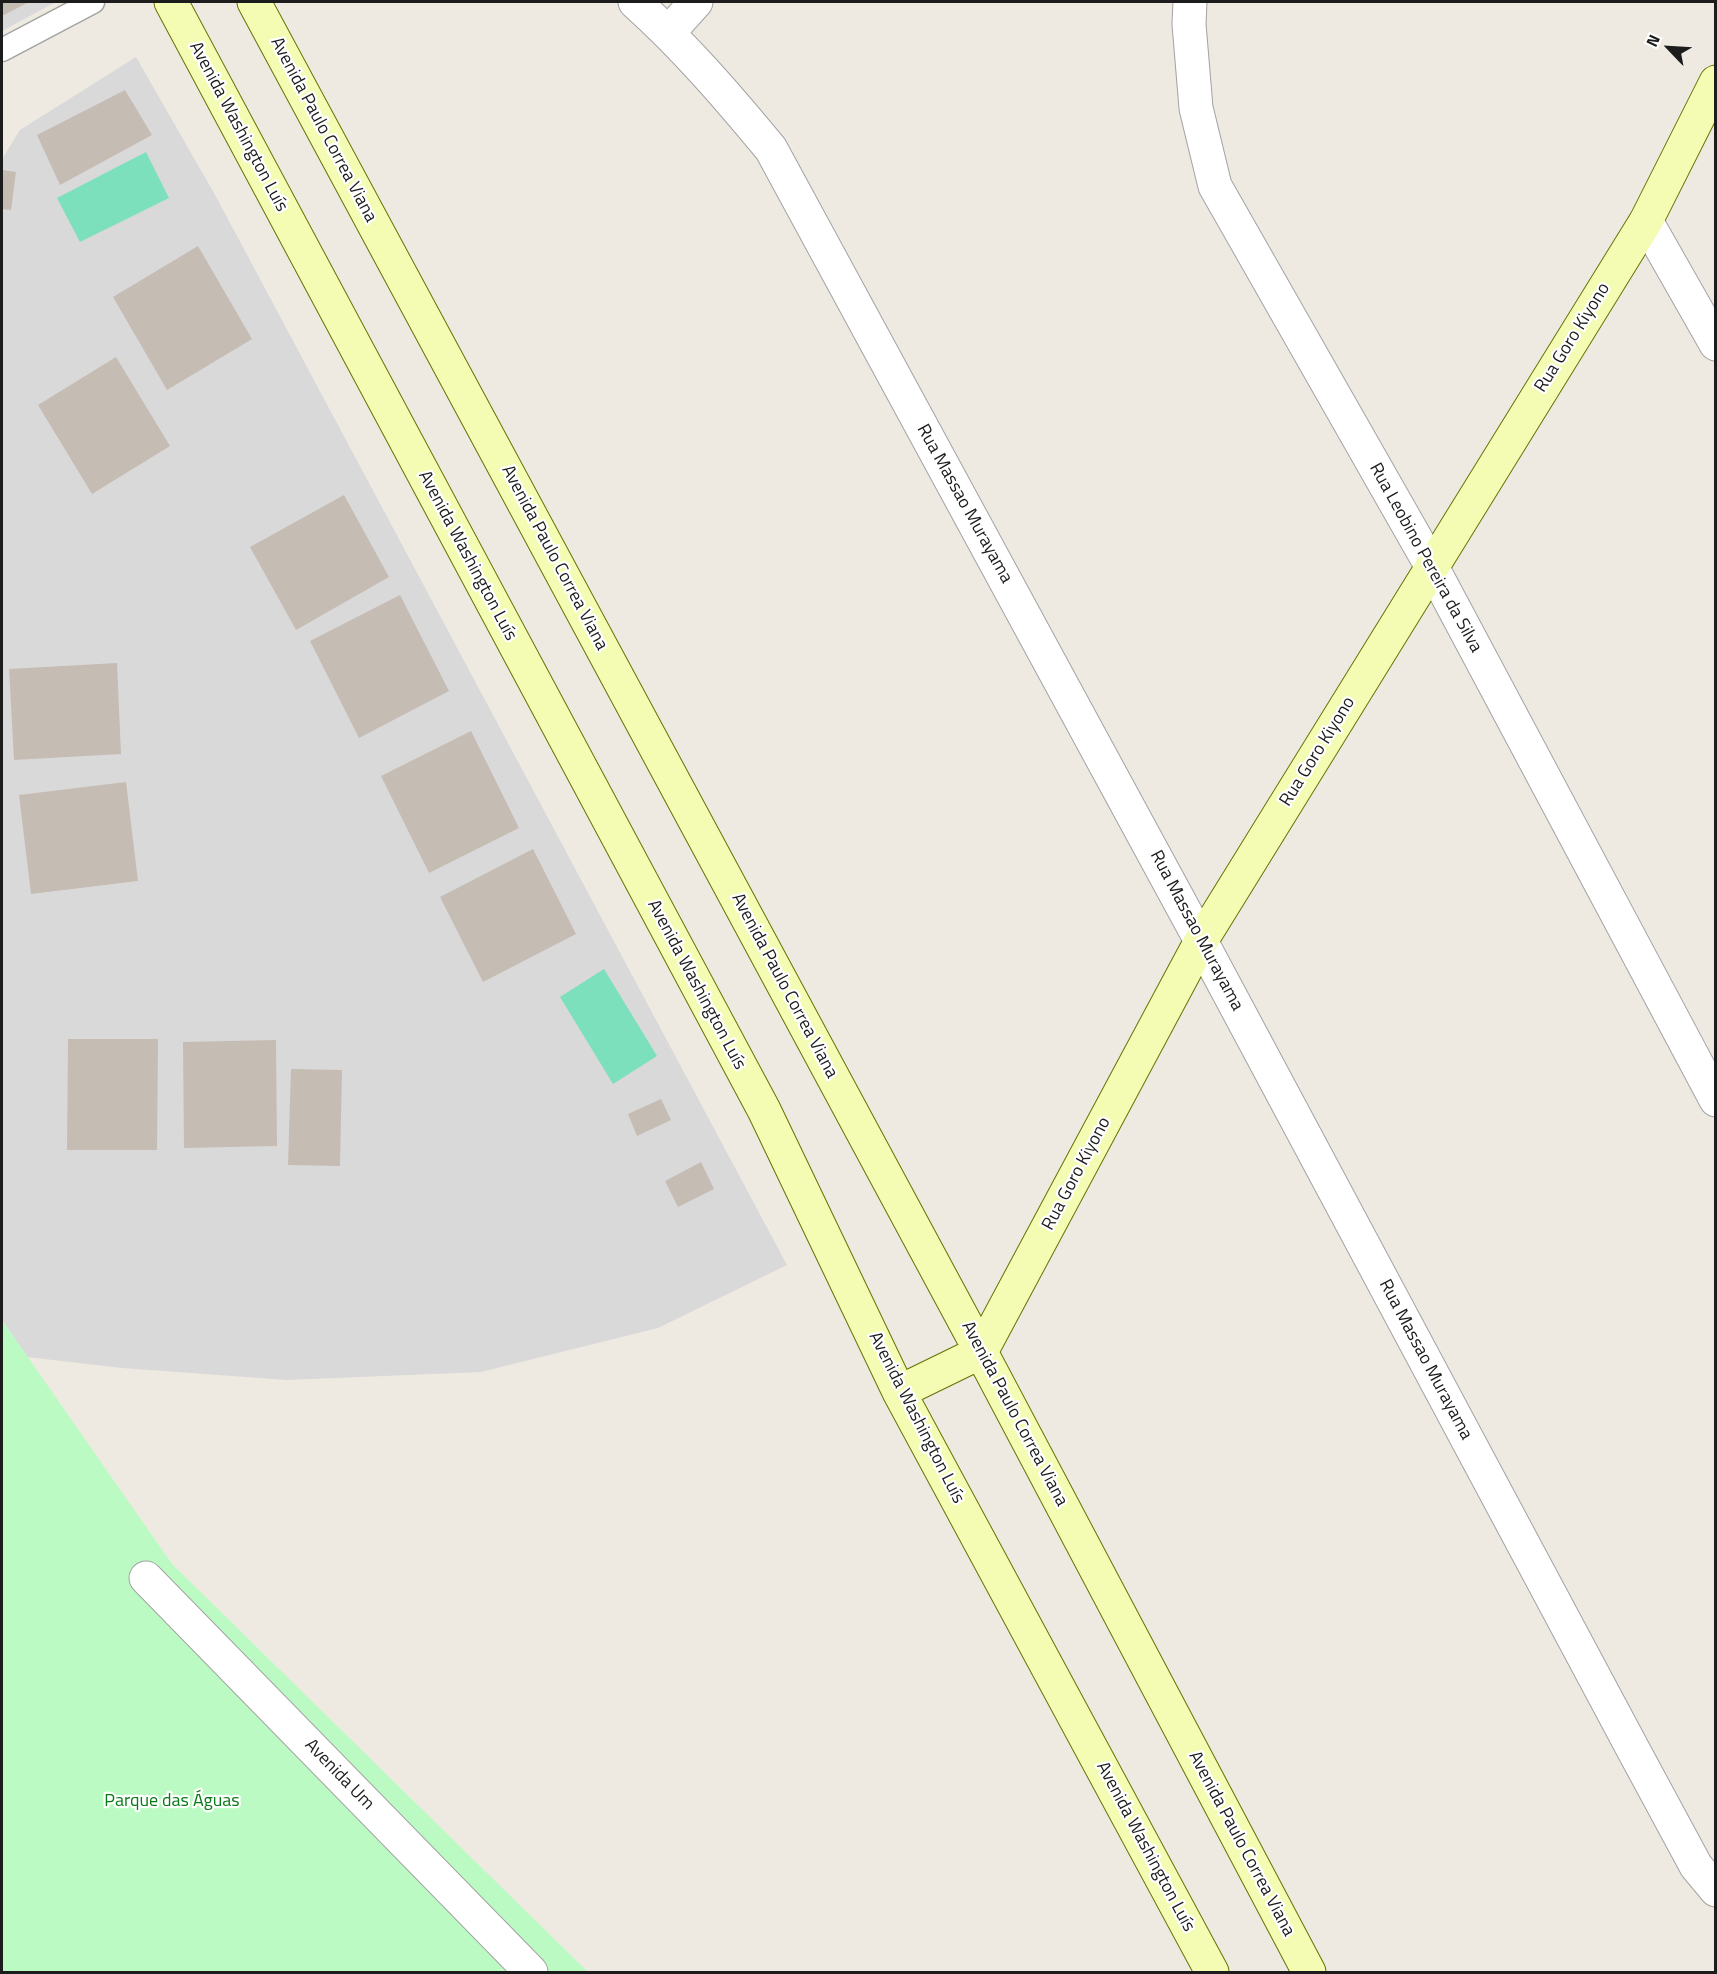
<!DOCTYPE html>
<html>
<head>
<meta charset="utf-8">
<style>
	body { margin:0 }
	#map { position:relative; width:1717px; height:1974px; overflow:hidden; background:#eeeae1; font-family:"Titillium Web",sans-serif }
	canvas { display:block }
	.frame { position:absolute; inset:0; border:3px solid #1c1c1c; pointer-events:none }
	.north { position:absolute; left:1639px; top:18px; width:60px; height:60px; -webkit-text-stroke:4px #fff; paint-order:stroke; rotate:295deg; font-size:16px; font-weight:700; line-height:24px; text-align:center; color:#1c1c1c }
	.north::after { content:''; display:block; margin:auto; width:21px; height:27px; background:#1c1c1c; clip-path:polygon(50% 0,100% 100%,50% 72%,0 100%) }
</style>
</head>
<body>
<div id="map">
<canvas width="1717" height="1974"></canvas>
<div class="frame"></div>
<div class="north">N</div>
</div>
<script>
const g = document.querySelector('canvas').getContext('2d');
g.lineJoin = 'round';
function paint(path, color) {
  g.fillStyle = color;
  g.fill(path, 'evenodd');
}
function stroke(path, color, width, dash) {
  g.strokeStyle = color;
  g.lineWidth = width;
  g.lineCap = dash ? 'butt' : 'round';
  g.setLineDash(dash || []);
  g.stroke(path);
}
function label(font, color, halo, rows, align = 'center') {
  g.font = font + ' "Titillium Web",sans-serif';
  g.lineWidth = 4.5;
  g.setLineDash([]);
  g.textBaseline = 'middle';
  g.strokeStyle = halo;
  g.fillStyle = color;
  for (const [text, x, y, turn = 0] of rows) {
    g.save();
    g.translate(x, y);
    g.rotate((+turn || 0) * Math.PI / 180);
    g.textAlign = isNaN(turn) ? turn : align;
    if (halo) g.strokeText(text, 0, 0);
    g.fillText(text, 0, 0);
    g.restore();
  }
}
paint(new Path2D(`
	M2,2H56L2,31Z
	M136,57L214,193L787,1265L658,1328L481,1372L287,1380L122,1368L27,1357L2,1320V159L20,130Z`), '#dad9d9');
paint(new Path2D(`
	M2,1320L172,1564L588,1972H2Z`), '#bbfbc3');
paint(new Path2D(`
	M146,152L169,198L80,242L57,198Z
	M604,969L657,1056L613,1084L560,997Z`), '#7ce0bd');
paint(new Path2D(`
	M2,2H29L2,16Z
	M125,90L152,135L60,185L37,135Z
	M2,170L16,172L11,210L2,209Z
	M198,246L252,339L167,390L113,297Z
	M116,357L170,446L92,494L38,405Z
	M344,495L389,577L296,630L250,547Z
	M400,595L449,691L359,738L310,641Z
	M117,663L121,754L14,760L9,669Z
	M471,731L519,828L429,873L381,776Z
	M126,782L138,881L31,894L19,795Z
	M533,849L576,934L483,982L440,897Z
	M68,1039H158L157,1150H67Z
	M276,1040L277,1146L184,1148L183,1042Z
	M291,1069L342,1070L340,1166L288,1165Z
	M661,1099L671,1120L637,1136L628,1114Z
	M701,1162L714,1189L678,1207L665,1181Z`), '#c5bcb4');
const lane = new Path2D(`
	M2,50L93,2`);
const street = new Path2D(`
	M635,2C685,47 728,97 771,149L1201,941L1635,1753L1696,1866L1716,1890
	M1190,2L1189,24L1196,108L1215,186L1432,567L1716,1100
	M669,32L696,2
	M1646,221L1716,344
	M146,1578L531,1972`);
const secondary = new Path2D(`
	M171,2L764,1110L899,1392L1212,1972
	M254,2L981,1352L1309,1972
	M899,1392L981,1352L1201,941L1646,221L1716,82`);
stroke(lane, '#a3a3a3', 25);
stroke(street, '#a3a3a3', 35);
stroke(secondary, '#637402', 35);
stroke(lane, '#fff', 22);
stroke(street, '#fff', 33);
stroke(secondary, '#f4fbb2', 33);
label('18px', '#1c1c1c', '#fff', [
	["Avenida Washington Luís",238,127,62],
	["Avenida Paulo Correa Viana",323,130,62],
	["Rua Goro Kiyono",1573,338,-58],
	["Rua Massao Murayama",964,504,61],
	["Avenida Washington Luís",467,556,62],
	["Avenida Paulo Correa Viana",554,558,62],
	["Rua Leobino Pereira da Silva",1425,558,61],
	["Rua Goro Kiyono",1318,752,-58],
	["Rua Massao Murayama",1196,931,62],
	["Avenida Washington Luís",696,985,62],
	["Avenida Paulo Correa Viana",784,986,62],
	["Rua Goro Kiyono",1077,1174,-62],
	["Rua Massao Murayama",1425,1360,62],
	["Avenida Paulo Correa Viana",1014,1414,62],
	["Avenida Washington Luís",916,1418,63],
	["Avenida Um",339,1775,46],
	["Avenida Paulo Correa Viana",1241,1844,62],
	["Avenida Washington Luís",1145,1847,62]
]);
label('18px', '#087b16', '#fff', [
	["Parque das Águas",172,1802]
]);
</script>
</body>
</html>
